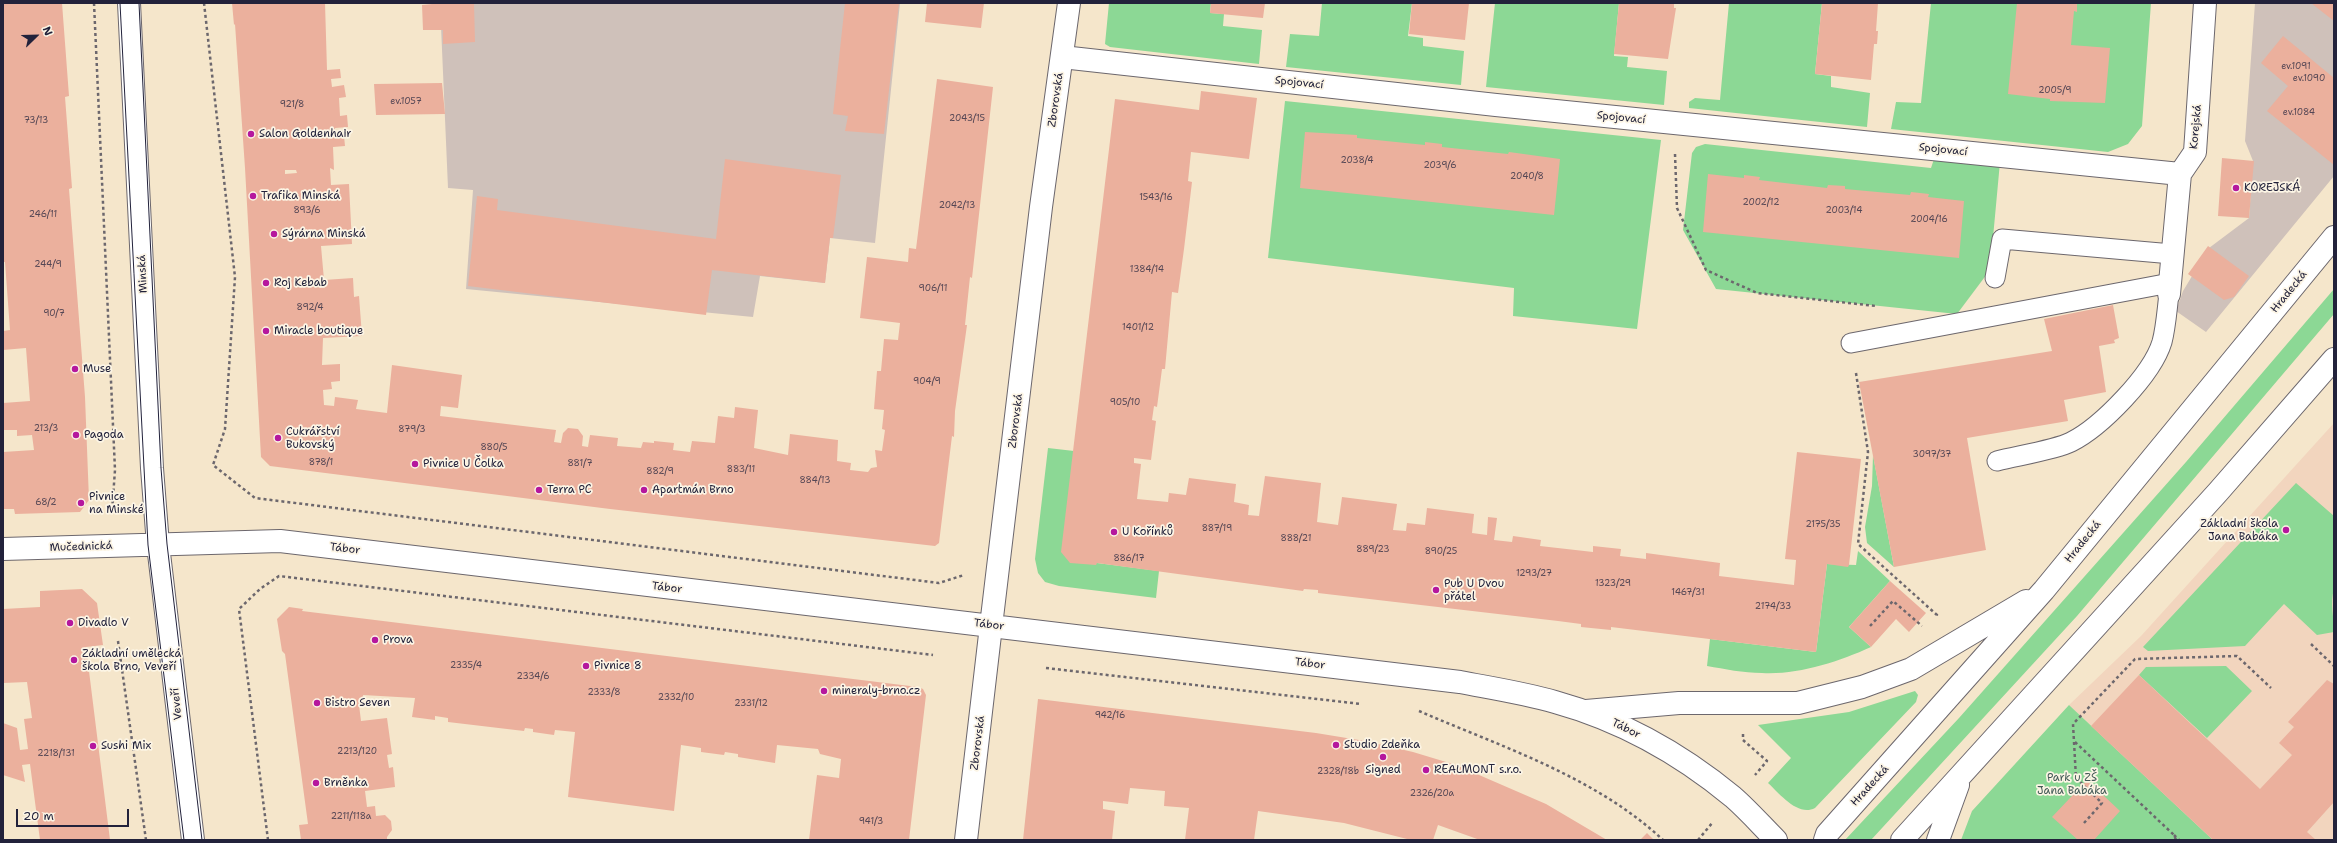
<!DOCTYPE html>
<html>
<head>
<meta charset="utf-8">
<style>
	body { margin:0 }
	#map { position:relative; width:2337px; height:843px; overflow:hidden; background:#f5e6cb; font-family:"Shantell Sans",sans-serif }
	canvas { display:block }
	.frame { position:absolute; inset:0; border:4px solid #22223b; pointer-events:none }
	.north { position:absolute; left:16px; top:16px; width:40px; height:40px; -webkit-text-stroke:3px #fcf5e5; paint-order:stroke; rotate:67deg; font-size:11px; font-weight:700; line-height:16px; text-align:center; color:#22223b }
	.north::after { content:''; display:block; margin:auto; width:14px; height:18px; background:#22223b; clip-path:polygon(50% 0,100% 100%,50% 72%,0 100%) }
	.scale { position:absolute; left:16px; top:809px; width:113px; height:18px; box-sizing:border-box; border:2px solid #22223b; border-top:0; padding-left:5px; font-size:12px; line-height:14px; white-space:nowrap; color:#22223b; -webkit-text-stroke:3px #fcf5e5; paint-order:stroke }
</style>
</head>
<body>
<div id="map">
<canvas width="2337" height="843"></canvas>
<div class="frame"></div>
<div class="north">N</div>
<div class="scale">20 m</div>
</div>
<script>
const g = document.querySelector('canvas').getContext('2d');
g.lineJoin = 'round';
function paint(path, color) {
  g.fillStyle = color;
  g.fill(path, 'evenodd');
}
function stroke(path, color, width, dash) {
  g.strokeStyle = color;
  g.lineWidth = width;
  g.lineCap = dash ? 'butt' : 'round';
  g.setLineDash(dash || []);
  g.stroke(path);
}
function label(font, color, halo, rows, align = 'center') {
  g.font = font + ' "Shantell Sans",sans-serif';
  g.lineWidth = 3.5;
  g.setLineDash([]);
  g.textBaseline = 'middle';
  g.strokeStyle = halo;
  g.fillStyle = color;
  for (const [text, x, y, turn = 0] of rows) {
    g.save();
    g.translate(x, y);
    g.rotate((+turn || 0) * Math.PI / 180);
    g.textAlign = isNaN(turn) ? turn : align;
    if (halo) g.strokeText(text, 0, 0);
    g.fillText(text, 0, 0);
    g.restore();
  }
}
paint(new Path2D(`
	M2334,423V840H2213L2069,705L2141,636Z`), '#f2d5be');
paint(new Path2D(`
	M440,3H900L875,243L830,238L825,283L760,276L753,317L466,289L473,190L448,188Z
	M2255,3H2334V176L2206,332L2176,311L2183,291L2209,248L2249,218L2253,161L2245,141Z`), '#cfc1ba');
paint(new Path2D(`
	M1109,3H1211L1210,13L1224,14L1223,26L1262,30L1259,64L1110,47L1105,44Z
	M1322,3H1412L1408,36L1423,38V46L1464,51L1461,85L1286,67L1290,34L1319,36Z
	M1495,3H1619L1614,56L1628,57L1627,67L1667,71L1664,105L1486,87Z
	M1729,3H1822L1815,74L1831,76V87L1870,93L1867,127L1689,108V102L1695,98L1720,100Z
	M1931,3H2151L2142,126L2128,144L2108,152L1891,129L1896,102L1921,103Z
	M1285,101L1661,140L1637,329L1513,316L1514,288L1268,258Z
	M1705,144L1931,168L1934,159L2000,162L1990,270L1957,314L1716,289L1683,230L1692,153L1696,147Z
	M2334,289V314L2077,616L1871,840H1845L1959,718L2186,462Z
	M1048,448L1074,451L1097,563L1159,571L1156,598L1059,586L1045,582L1038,573L1035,559Z
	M1873,455L1894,567L1867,543L1865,527L1872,486Z
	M2296,483L2334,516V589C2330,603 2334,617 2334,632L2317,635L2284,604L2245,646L2148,651L2143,647Z
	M1858,551L1890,581L1849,627L1871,647C1838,662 1798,675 1762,673C1743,673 1725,669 1707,666L1710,639L1816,652L1827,564L1856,565Z
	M2226,666L2252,691L2207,738L2139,675L2146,667Z
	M1915,691L1918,695L1916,702L1815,808C1798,817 1780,794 1768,783L1791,758L1758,725L1849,712Z
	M2069,705L2213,840H1961L1972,811Z`), '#8cd895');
paint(new Path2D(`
	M3,3H62L69,96L65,97L72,188L69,189L85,397L89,500L80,512L15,514L14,509H3V452L34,450L32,435L17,436V430H3V403L30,401L26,348L3,350V331L10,330L5,262H3Z
	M232,3H325L327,70L340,69L341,78L331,79L332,87L344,85L346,97L339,98L340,116L347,115L348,127L335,128L336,137L344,136L345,146L333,147L334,170L330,168L331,185L349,184L352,244L321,246L324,280L353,278L354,297L359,296L362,336L323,338L322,365L340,364V381L331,382L332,389L323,390L324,405L334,406L335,397L358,400L356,409L387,413L392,365L462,375L458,408L441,406L440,416L556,430L554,442L561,443L563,433L568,428L578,429L583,436L582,446L588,447L590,435L618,438L617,446L641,448L643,442L654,443V441L674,443L673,450L690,452L692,441L715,443L718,416L734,418L735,407L758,410L754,448L788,455L790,434L838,440L837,461L851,463L850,470L868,472L871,468L877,467L875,450L882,451L885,430L882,429L884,410L874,409L877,371H881L884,339L898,340L900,323L860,318L867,257L908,262L909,248L916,249L937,79L993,87L972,278L970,277L965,325H967L955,411L954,437L952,436L939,543L935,546L610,509L270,466L261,457L245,168L235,24L234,25ZM285,170H296L297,173L285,174Z
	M442,3H474L475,42L443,44V30H423L422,5Z
	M845,3H899L884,134L845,131L848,116L833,114Z
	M927,3H984L981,28L925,22Z
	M1211,3H1265L1263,18L1210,13Z
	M1412,3H1469L1465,40L1409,34Z
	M1619,3H1674V8H1676L1668,59L1614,54Z
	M1822,3H1878L1876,31H1878L1877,44H1874L1871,80L1815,74Z
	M2017,3H2077V12L2074,11L2071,45L2110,48L2105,103L2050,101V99L2008,94Z
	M2311,3H2334V21L2325,14Z
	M2283,36L2334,78V165L2267,111L2288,86L2261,63Z
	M442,83L445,114L376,115L374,84Z
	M1201,91L1257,98L1249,159L1191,152L1188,181L1192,182L1184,249L1178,293L1172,292L1165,369H1162L1157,407L1154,406L1152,420L1156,421L1151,460L1134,458V463L1141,464L1137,499L1168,502L1169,493L1186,495L1189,478L1236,484L1234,502L1249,505L1248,515L1259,516L1265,476L1321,483L1317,522L1338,525L1342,497L1397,504L1393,530L1406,531L1407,523L1425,525L1427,508L1474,514L1472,533L1487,535L1488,517L1497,518L1494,540L1512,542L1513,536L1541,540L1540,546L1593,552V546L1621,549L1620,556L1646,559V553L1720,563L1719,576L1794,585L1796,560L1785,559L1797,452L1861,459L1849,565L1848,567L1827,564L1816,652L1611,627V630L1581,627V624L1558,621L1318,593V590L1304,589L1303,591L1097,563L1096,565L1070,563L1061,552L1115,99L1199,110Z
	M1305,132L1357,135V138L1425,145V142L1442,144V147L1508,154L1509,152L1560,159L1554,215L1300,188Z
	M2222,158L2254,161L2249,218L2218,216Z
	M725,159L841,175L833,238H830L825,283L712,270L706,315L468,286L477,196L498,199L497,210L716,239Z
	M1708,174L1744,178V175L1760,177L1759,180L1827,188L1828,185L1845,186V189L1910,195L1911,192L1929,194L1928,197L1964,201L1959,258L1703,232Z
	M2208,246L2249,276L2234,297L2224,300L2188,274Z
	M2113,305L2119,338L2114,340L2115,343L2099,346L2106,392L2064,400L2068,421L1967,438L1986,550L1894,567L1859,382L2052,351L2044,319Z
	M1890,581L1926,613L1909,632L1896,619L1871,647L1849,627Z
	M82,589L97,603L103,645L86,647L110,840H40L30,764L22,765L25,782L3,775V723L17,728L20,750L28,749L24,719L32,718L27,682L3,683V609L40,607V591Z
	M289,607L303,609L302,611L918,687L923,689L926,695L909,840H809L817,775L839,778L841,759L820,754L818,749L777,745L775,763L738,757V754L725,752L724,755L701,752V748L681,745L674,811L568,797L575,732L555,730L554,735L533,732V729L525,728L524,731L448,722V718L435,716V720L412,717L415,698L363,695L365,705H359L361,721L387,718L392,754L387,755L389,768L393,767L395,787L365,791L367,807L375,806L376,816L385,815L391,821L392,830L387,837V840H301L299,825L308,824L285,654L282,651L277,619Z
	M2139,675L2260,789L2292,755L2279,743L2294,727L2288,722L2327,680L2334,684V802L2307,832L2316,840H2213L2091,726Z
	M1038,699L1316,733L1365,741L1413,752L1456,765L1546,804L1607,840H1480L1438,825L1433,840H1411L1344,823L1258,811L1254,840H1185L1189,808L1164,806L1165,791L1130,788L1128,804L1103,801V809L1115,811L1112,840H1023Z
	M2087,780L2120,811L2094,840H2078L2052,817Z
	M1647,833L1654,840H1640Z`), '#ebb09d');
const lane = new Path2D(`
	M1995,278L2002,239L2172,254
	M1851,343L2170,283
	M1997,461C2016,456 2055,450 2071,442C2101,427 2152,375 2162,342C2166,327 2167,309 2169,294`);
const street = new Path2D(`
	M1062,57L1496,105L2180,174
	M2169,294L2180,174L2195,152L2205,3
	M966,840L991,626`);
const secondary = new Path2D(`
	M129,3L152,468L158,545L193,840
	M3,549L280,541L1460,682C1491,688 1524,693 1555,702C1620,720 1681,754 1733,797C1748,810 1762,826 1776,840
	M991,626L1041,207L1069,3
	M1586,711L1679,703H1798L1862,687L1911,669L2026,601
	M1825,840L1827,834L2044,590L2334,237
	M1902,840L2218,492L2334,359
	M1938,840L1958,785`);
stroke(lane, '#6c676d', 21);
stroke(street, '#6c676d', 24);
stroke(secondary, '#6c676d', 24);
stroke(new Path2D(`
	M94,3L115,470L112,511L107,514
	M204,3L235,277L225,429L213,465L255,498L939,583L964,575
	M1675,154L1677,208L1706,270L1757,293L1876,306
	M1856,373L1868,452L1858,544L1937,615L1935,617
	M1870,626L1893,601L1922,626
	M118,641L146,840
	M2311,644L2334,666
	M1046,668L1361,704
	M1419,711C1502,747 1596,777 1663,840
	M1743,734V740L1767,761L1755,775
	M2075,742L2174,835L2176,840
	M2084,823L2102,803L2076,778L2073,724L2135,659L2237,656L2271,688
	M2174,835L2179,840
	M268,840L239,609L260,589L279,576L933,655
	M1698,840L1713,822`), '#6c676d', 2.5, [3, 3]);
stroke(lane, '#fff', 19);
stroke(street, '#fff', 22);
stroke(secondary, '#fff', 22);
stroke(new Path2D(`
	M120,3L148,545L184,840
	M139,3L161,468L167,544L202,840`), '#22223b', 1);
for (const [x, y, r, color] of [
	[251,134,4,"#b5179e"],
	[2236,188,4,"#b5179e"],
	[253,196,4,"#b5179e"],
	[274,234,4,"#b5179e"],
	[266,283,4,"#b5179e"],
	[266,331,4,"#b5179e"],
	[75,369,4,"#b5179e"],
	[76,435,4,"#b5179e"],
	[278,438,4,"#b5179e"],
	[415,464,4,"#b5179e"],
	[539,490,4,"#b5179e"],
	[644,490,4,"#b5179e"],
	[81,503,4,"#b5179e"],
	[2286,530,4,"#b5179e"],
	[1114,532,4,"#b5179e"],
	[1436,590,4,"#b5179e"],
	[70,623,4,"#b5179e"],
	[375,640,4,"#b5179e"],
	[74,660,4,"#b5179e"],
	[586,666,4,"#b5179e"],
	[824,691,4,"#b5179e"],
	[317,703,4,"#b5179e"],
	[1336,745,4,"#b5179e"],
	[93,746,4,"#b5179e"],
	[1383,757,4,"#b5179e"],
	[1426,770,4,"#b5179e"],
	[316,783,4,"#b5179e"]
]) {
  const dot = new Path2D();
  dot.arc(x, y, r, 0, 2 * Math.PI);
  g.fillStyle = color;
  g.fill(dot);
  stroke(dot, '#fcf5e5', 1.5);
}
label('9px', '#544654', null, [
	["ev.1091",2296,67],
	["ev.1090",2309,79],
	["2005/9",2055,91],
	["ev.1057",406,102],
	["921/8",292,105],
	["ev.1084",2299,113],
	["2043/15",967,119],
	["73/13",36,121],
	["2038/4",1357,161],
	["2039/6",1440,166],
	["2040/8",1527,177],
	["1543/16",1156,198],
	["2002/12",1761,203],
	["2042/13",957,206],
	["893/6",307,211],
	["2003/14",1844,211],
	["246/11",43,215],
	["2004/16",1929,220],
	["244/9",48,265],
	["1384/14",1147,270],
	["906/11",933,289],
	["892/4",310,308],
	["90/7",54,314],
	["1401/12",1138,328],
	["904/9",927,382],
	["905/10",1125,403],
	["213/3",46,429],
	["879/3",412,430],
	["880/5",494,448],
	["3097/37",1932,455],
	["878/1",321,463],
	["881/7",580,464],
	["883/11",741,470],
	["882/9",660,472],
	["884/13",815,481],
	["68/2",46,503],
	["2175/35",1823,525],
	["887/19",1217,529],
	["888/21",1296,539],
	["889/23",1373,550],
	["890/25",1441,552],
	["886/17",1129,559],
	["1293/27",1534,574],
	["1323/29",1613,584],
	["1467/31",1688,593],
	["2174/33",1773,607],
	["2335/4",466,666],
	["2334/6",533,677],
	["2333/8",604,693],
	["2332/10",676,698],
	["2331/12",751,704],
	["942/16",1110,716],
	["2213/120",357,752],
	["2218/131",56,754],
	["2328/18b",1338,772],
	["2326/20a",1432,794],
	["2211/118a",351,817],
	["941/3",871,822]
]);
label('11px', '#22223b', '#fcf5e5', [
	["Spojovací",1299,83,6],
	["Zborovská",1056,100,-82],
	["Spojovací",1621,118,6],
	["Korejská",2196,127,-85],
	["Spojovací",1943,150,6],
	["Minská",143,274,-93],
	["Hradecká",2289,292,-51],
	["Zborovská",1016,421,-83],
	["Hradecká",2083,542,-51],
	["Mučednická",81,547,-2],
	["Tábor",345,549,7],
	["Tábor",667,588,7],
	["Tábor",989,625,7],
	["Tábor",1310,664,7],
	["Veveří",177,704,-96],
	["Tábor",1626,729,26],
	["Zborovská",978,743,-83],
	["Hradecká",1870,786,-48]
]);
label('11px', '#22223b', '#fcf5e5', [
	["Salon Goldenhair",259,134],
	["KOREJSKÁ",2244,188],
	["Trafika Minská",261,196],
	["Sýrárna Minská",282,234],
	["Roj Kebab",274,283],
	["Miracle boutique",274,331],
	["Muse",83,369],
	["Cukrářství",286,432],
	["Bukovský",286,445],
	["Pagoda",84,435],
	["Pivnice U Čolka",423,464],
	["Terra PC",547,490],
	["Apartmán Brno",652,490],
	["Pivnice",89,497],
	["na Minské",89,510],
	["Základní škola",2278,524,"right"],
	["Jana Babáka",2278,537,"right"],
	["U Kořínků",1122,532],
	["Pub U Dvou",1444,584],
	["přátel",1444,597],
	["Divadlo V",78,623],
	["Prova",383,640],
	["Základní umělecká",82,654],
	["škola Brno, Veveří",82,667],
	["Pivnice 8",594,666],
	["mineraly-brno.cz",832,691],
	["Bistro Seven",325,703],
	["Studio Zdeňka",1344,745],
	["Sushi Mix",101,746],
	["Signed",1383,770,"center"],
	["REALMONT s.r.o.",1434,770],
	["Brněnka",324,783]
], 'left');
label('11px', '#425956', '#fcf5e5', [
	["Park u ZŠ",2072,778],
	["Jana Babáka",2072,791]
]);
</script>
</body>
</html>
